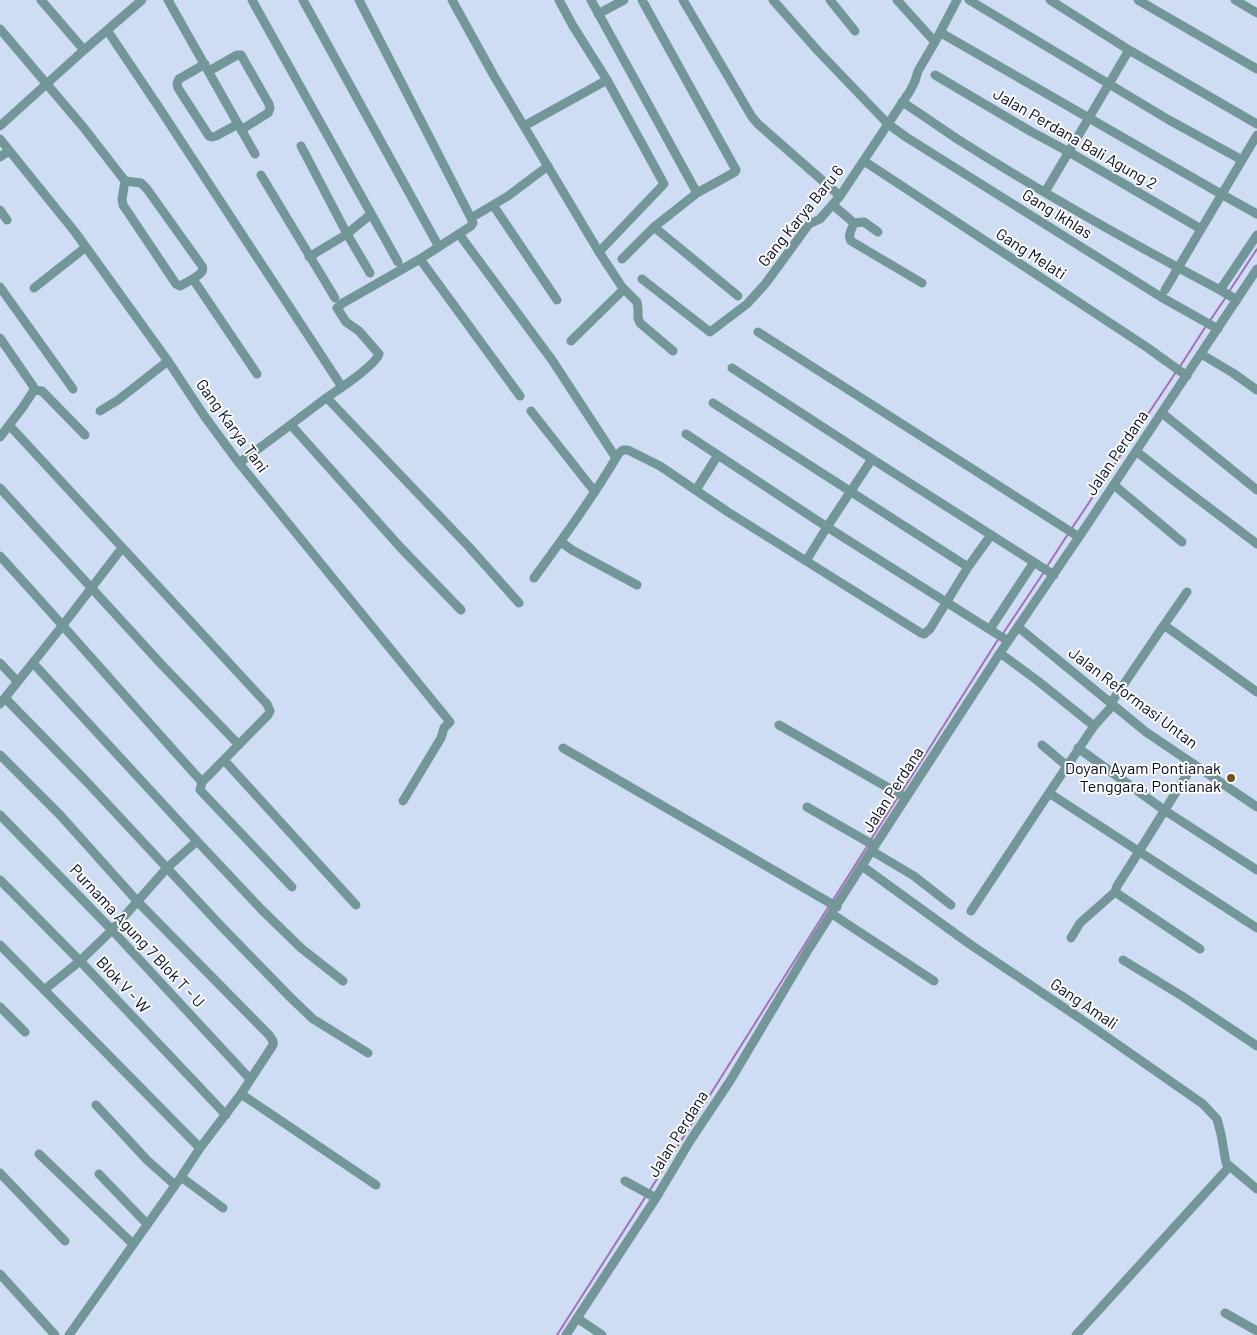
<!DOCTYPE html>
<html>
<head>
<meta charset="utf-8">
<style>
	body { margin:0 }
	canvas { display:block; background:#cedcf4 }
</style>
</head>
<body>
<canvas width="1257" height="1335"></canvas>
<script>
const g = document.querySelector('canvas').getContext('2d');
g.lineJoin = 'round';
function stroke(path, color, width, dash) {
  g.strokeStyle = color;
  g.lineWidth = width;
  g.lineCap = dash ? 'butt' : 'round';
  g.setLineDash(dash || []);
  g.stroke(path);
}
function label(font, color, halo, rows, align = 'center') {
  g.font = font + ' Barlow,sans-serif';
  g.lineWidth = 4;
  g.setLineDash([]);
  g.textBaseline = 'middle';
  g.strokeStyle = halo;
  g.fillStyle = color;
  for (const [text, x, y, turn = 0] of rows) {
    g.save();
    g.translate(x, y);
    g.rotate((+turn || 0) * Math.PI / 180);
    g.textAlign = isNaN(turn) ? turn : align;
    if (halo) g.strokeText(text, 0, 0);
    g.fillText(text, 0, 0);
    g.restore();
  }
}
stroke(new Path2D(`
	M1228,293L1257,249
	M1209,322L1226,297
	M1179,368L1206,326
	M1072,528L1176,372
	M1046,568L1068,534
	M1002,635L1044,572
	M901,793L999,638
	M870,841L898,797
	M833,900L868,845
	M650,1190L829,906
	M557,1335L646,1196`), '#a56fb9', 2);
stroke(new Path2D(`
	M41,0L84,50
	M168,0L255,154
	M252,0L398,262
	M303,0L439,247
	M359,0L471,218
	M452,0L494,76L599,252L622,287L637,302L638,308V318L640,323L673,351
	M559,0L573,26L607,80L664,184L599,252
	M591,0L697,193
	M683,0L752,117L758,124L840,196
	M830,0L855,31
	M897,0L935,42
	M957,0L935,42L918,71L915,81L910,91L888,124L906,137L1161,297L1218,329
	M969,0L1169,120L1242,160
	M1050,0L1129,50L1257,124
	M1138,0L1257,69
	M1235,0L1257,13
	M598,14L624,0
	M0,29L84,128L125,181L141,183L147,189L202,266C205,272 198,275 193,279L257,374
	M107,30L158,106L342,387
	M943,34L1221,194L1257,214
	M205,64L179,79L177,83L178,88L209,136L212,137L216,136L238,124
	M209,71L237,55H241L269,104L270,108L268,113L241,130
	M935,75L1030,131L1069,152L1201,229
	M902,102C923,115 942,129 962,142C1046,195 1133,244 1220,290L1257,235
	M0,126L84,50L142,0
	M524,126L607,80
	M0,139L75,232L168,361L205,417L239,463L450,722L444,728L441,738L403,801
	M301,146L347,234L370,273
	M0,157L9,151
	M864,161L1145,346L1187,376
	M261,175L335,298
	M125,181L122,199L123,205L176,284L180,286L193,279
	M1045,192L1129,50
	M493,205L557,300
	M833,205L854,223L864,222L878,232
	M0,210L7,220
	M854,223C852,229 847,235 851,241L922,283
	M654,227L738,296
	M459,234L552,360L616,458
	M309,257L347,234L371,214
	M420,259L520,396
	M622,259L654,227L697,193L735,172L736,170L642,0
	M642,279L710,332L747,304L766,283L809,224L820,219L840,196L888,124L818,51L773,0
	M0,287L73,389
	M34,288L86,247
	M1165,290L1257,135
	M1220,290L1237,300
	M758,332L1079,537
	M0,338L33,386L34,390
	M571,341L624,289
	M1201,354L1233,373L1257,390
	M732,368L872,459L1054,575
	M34,390L42,391L85,435
	M327,398L469,547L519,603
	M713,403L968,567
	M100,411L118,400L168,361
	M531,411L595,492
	M1162,413L1257,490
	M9,425L267,704L270,711L268,715L202,782
	M291,425L401,548L461,610
	M686,434L827,527L1008,641
	M0,437L23,407L34,390
	M1136,451L1174,481L1257,544
	M239,463C268,442 297,420 326,398C338,390 375,366 379,354L359,331L346,322L337,308L343,303L420,259L471,226L473,223L471,218L508,196L548,166
	M1114,485L1182,542
	M0,488L162,665L239,745
	M696,490L718,455
	M561,542L572,550L637,585
	M0,556C68,630 134,707 202,782L200,790L292,887
	M806,561L827,527L872,459
	M534,578C564,537 593,497 619,453L623,450H628L660,466L728,512L921,633L924,634L930,629L968,567L991,535
	M1164,625L1187,592
	M1018,627L1146,732L1257,807
	M990,629L1034,562
	M1000,653L1038,681L1094,726
	M0,663L17,681
	M33,663L197,841
	M5,698L86,781L221,926L290,997L313,1019L368,1053
	M1111,703L1164,625L1257,692
	M0,704L63,625L122,548
	M1113,705L1094,726L1049,793L1257,928
	M779,725L906,798
	M1042,745L1067,766
	M563,748L837,907
	M1078,748L1164,810L1257,870
	M0,755L61,816L138,902L269,1035C272,1039 274,1041 273,1045L241,1094L200,1148L181,1177L69,1335
	M224,760L356,905
	M1194,764C1168,804 1143,846 1117,886L1115,892L1200,949
	M807,807L875,846
	M0,815L112,930L250,1079
	M872,851L914,876L951,905
	M862,866L971,945L1081,1019L1203,1104L1217,1119L1221,1134L1226,1163L1257,1189
	M0,880L80,961L226,1115
	M971,911L1049,793
	M832,914L934,981
	M1071,938L1080,923L1115,892
	M0,945L200,1148
	M1123,960L1182,996L1257,1046
	M44,990L80,961L112,930L167,868L197,841L261,909L301,948L343,981
	M0,1007L25,1032
	M241,1094L376,1185
	M96,1105L147,1160L175,1185
	M39,1154L133,1244
	M0,1173L65,1241
	M99,1174L147,1224
	M181,1177L223,1208
	M625,1181L656,1198
	M0,1274L55,1335
	M1225,1313L1257,1331
	M577,1318L602,1335
	M566,1335L656,1198L690,1141L730,1081L808,950L859,870L1000,653L1079,537L1257,269
	M1076,1335L1229,1167`), '#739799', 9);
for (const [x, y, r, color] of [
	[1231,778,5,"#6d5324"]
]) {
  const dot = new Path2D();
  dot.arc(x, y, r, 0, 2 * Math.PI);
  g.fillStyle = color;
  g.fill(dot);
  stroke(dot, '#fcfcfc', 2);
}
label('16px', '#030b1e', '#fcfcfc', [
	["Jalan Perdana Bali Agung 2",1075,139,30],
	["Gang Ikhlas",1057,214,32],
	["Gang Karya Baru 6",801,216,-51],
	["Gang Melati",1031,254,33],
	["Gang Karya Tani",232,426,54],
	["Jalan Perdana",1117,453,-56],
	["Jalan Reformasi Untan",1133,698,37],
	["Jalan Perdana",893,790,-57],
	["Purnama Agung 7 Blok T - U",137,936,47],
	["Blok V - W",123,985,47],
	["Gang Amali",1084,1004,34],
	["Jalan Perdana",678,1134,-58]
]);
label('16px', '#030b1e', '#fcfcfc', [
	["Doyan Ayam Pontianak",1221,769],
	["Tenggara, Pontianak",1221,787]
], 'right');
</script>
</body>
</html>
